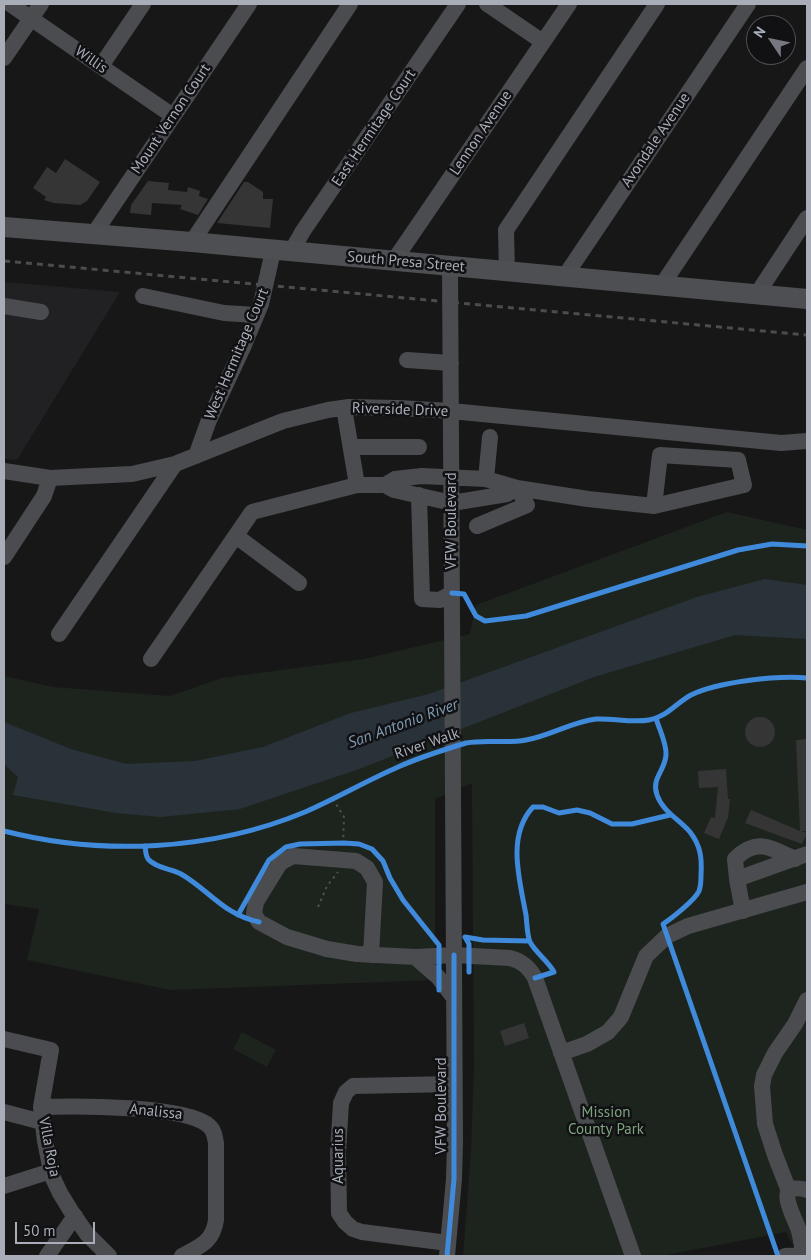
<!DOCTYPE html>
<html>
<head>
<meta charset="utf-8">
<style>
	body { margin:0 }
	#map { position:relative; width:811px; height:1260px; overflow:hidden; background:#171717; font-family:"PT Sans",sans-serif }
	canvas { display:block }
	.frame { position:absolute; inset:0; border:5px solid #a8adb8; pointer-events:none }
	.north { position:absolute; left:746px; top:15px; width:50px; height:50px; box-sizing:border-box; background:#111113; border:1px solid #4d4f55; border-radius:50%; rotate:304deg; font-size:14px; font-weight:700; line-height:20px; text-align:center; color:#a8adb8 }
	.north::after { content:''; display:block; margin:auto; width:18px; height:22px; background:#757880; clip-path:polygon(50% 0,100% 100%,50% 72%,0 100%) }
	.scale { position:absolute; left:15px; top:1222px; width:80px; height:22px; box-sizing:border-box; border:2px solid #a8adb8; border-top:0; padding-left:6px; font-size:15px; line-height:18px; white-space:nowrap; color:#a8adb8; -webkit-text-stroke:4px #111113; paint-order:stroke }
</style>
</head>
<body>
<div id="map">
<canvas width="811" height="1260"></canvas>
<div class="frame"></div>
<div class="north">N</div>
<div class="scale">50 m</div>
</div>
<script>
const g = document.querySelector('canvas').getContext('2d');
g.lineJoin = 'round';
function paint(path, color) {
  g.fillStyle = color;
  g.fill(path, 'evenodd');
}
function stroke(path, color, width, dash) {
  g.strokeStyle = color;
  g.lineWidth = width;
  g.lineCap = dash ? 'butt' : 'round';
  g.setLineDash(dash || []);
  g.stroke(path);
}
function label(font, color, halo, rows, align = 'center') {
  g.font = font + ' "PT Sans",sans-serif';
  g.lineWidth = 5;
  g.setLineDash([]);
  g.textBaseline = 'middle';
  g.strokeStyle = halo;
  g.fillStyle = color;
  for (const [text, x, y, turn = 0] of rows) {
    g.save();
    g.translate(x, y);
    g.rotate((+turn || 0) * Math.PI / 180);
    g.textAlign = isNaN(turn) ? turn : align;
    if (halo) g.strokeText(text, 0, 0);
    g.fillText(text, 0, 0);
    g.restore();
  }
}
paint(new Path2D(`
	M4,282L120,292L17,460L4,459Z`), '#212123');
paint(new Path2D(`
	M727,512L807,530V1244L793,1245L786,1232L661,1256H463L471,1150L474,1067L472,783L435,799V980L170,990L27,960L39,909L4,904V676L53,687L170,696L222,678L364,659L470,634L476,605Z
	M242,1032L276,1050L267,1067L233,1049Z`), '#1d241e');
paint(new Path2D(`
	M765,579L807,585V639L735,635L594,677L359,769L240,809L161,817L116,813L13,795L18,777L4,764V722L71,749L126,764L195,761L263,747L351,713L429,694L697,597Z`), '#2a3239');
paint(new Path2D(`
	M65,159L100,182L87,201L80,205L54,203L44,200L46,197L33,188L47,167L56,173Z
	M148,181L169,183L168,190L187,192L188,187L200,191L199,196L208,199L198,215L180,209L182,205L152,203L151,215L130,213L131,205Z
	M244,182H248L263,192V199H273L270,228L217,223Z
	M745 732a15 15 0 1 1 30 0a15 15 0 1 1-30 0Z
	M807,739V831H801L807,833L802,844L745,823L751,810L800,831L796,740Z
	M726,769L728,799H730L728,817L719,839L704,833L711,817L715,818L718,787L699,788L698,771Z
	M524,1023L529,1038L505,1046L500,1031Z`), '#353536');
stroke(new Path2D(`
	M333,799L344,817L343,846
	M318,907L327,886L338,872`), '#4d4e52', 2, [2.5, 4]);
stroke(new Path2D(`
	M10,4L173,116
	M487,4L543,42
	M4,58L41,4
	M101,66L143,4
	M93,235L249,4
	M192,242L350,4
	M291,252L303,231L458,4
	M393,262L569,4
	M507,271L506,230L657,4
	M565,276L748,4
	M662,285L807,68
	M757,294L807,218
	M143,296L224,313L256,315
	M4,306L41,312
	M407,360L451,363
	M344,408L357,485
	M351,447H419
	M196,456L209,420L244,345L261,304L273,251
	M4,471L50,478L132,474L175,464L283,421L328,410L349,407L398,408L451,411L781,443L807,441
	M486,479L490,437
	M517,488L588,499L654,506L660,455L738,460L744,485L654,506
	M419,495L422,599L440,600L452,593
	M477,526L527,505L517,488
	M236,536L299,583
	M4,557L44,496L50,478
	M59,634L175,464
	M151,659L252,512L357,485H385L395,479L422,476L486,479L517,488L507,494L452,503L394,490L385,485
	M737,879L807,854
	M743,911L737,879L735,859C757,837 771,848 795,859
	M371,955L375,882L367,868L356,861L293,856L280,863L256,902L254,914L259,922L287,937L327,949L357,954L416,957L454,955L510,958C522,961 529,967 535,978L633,1256
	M415,957L438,977L454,998
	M4,1039L51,1050L41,1107L45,1141L52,1176L60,1193L71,1211L87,1234L109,1256
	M561,1053L587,1044L608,1032L621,1017L646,956L667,936L688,926L807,892
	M41,1107C73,1106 188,1105 209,1126C214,1130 215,1137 216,1143V1220C213,1242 200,1246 182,1256
	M4,1112L42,1122
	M4,1186L51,1171
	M789,1191L775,1155L765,1124L762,1086L764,1075L775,1053L795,1024L807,1000
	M448,1243L362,1232L353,1229L345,1222L339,1213L338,1152L341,1103L346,1092L353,1086L454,1084
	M803,1255C802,1246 801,1236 798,1228C792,1212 773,1181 807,1190
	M47,1256L75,1216
	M447,1256L454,1179L455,1142L450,266
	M785,1256L807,1255`), '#4b4c50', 16);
stroke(new Path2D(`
	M4,227L192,242L807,299`), '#4d4f52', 20);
stroke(new Path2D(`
	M4,261L807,335`), '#4b4c4f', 3, [6, 5]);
stroke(new Path2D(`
	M452,593L464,594L476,616L485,621L526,616L738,550L772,544L807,546
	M656,718C659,729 667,744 666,755C665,771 651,778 657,795C663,812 679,819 690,832C701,846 702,859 701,875C701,880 701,886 699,891C695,900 672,918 663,924L778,1256
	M4,831C102,856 211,851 305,812C337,798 366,781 398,767C420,757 443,750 466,743C486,739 506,744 526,740C550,736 571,722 596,719C613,718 632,723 649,720C667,717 676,703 691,695C717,682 778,675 807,678
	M145,846C146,851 145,856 149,860C156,868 172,869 181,874C209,890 224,915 259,922
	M238,915L269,860L286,847L300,844L344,843L359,844L372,849L383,861L390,878L403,900L439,945V990
	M469,972V944L465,937L483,940L529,941
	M535,978L554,972C548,961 536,953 530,942C527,935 527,923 526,915C520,881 506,836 533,807H543L559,813L577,810L590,813L612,824H632L670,815
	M447,1256L454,1179V955`), '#408adc', 5);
label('15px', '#a8adb8', '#111113', [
	["Willis",91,60,35],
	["Mount Vernon Court",171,119,-56],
	["East Hermitage Court",374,128,-56],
	["Lennon Avenue",481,133,-56],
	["Avondale Avenue",656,140,-56],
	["South Presa Street",406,262,5],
	["West Hermitage Court",237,354,-67],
	["Riverside Drive",400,410,2],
	["VFW Boulevard",452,521,-90],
	["River Walk",427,744,-19],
	["VFW Boulevard",442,1106,-90],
	["Analissa",156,1112,6],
	["Villa Roja",49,1147,79],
	["Aquarius",339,1156,-90]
]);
label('15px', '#7fa381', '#111113', [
	["Mission",606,1113],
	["County Park",606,1130]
]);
label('italic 16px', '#7f9bb3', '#111113', [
	["San Antonio River",403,724,-20]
]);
</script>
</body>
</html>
